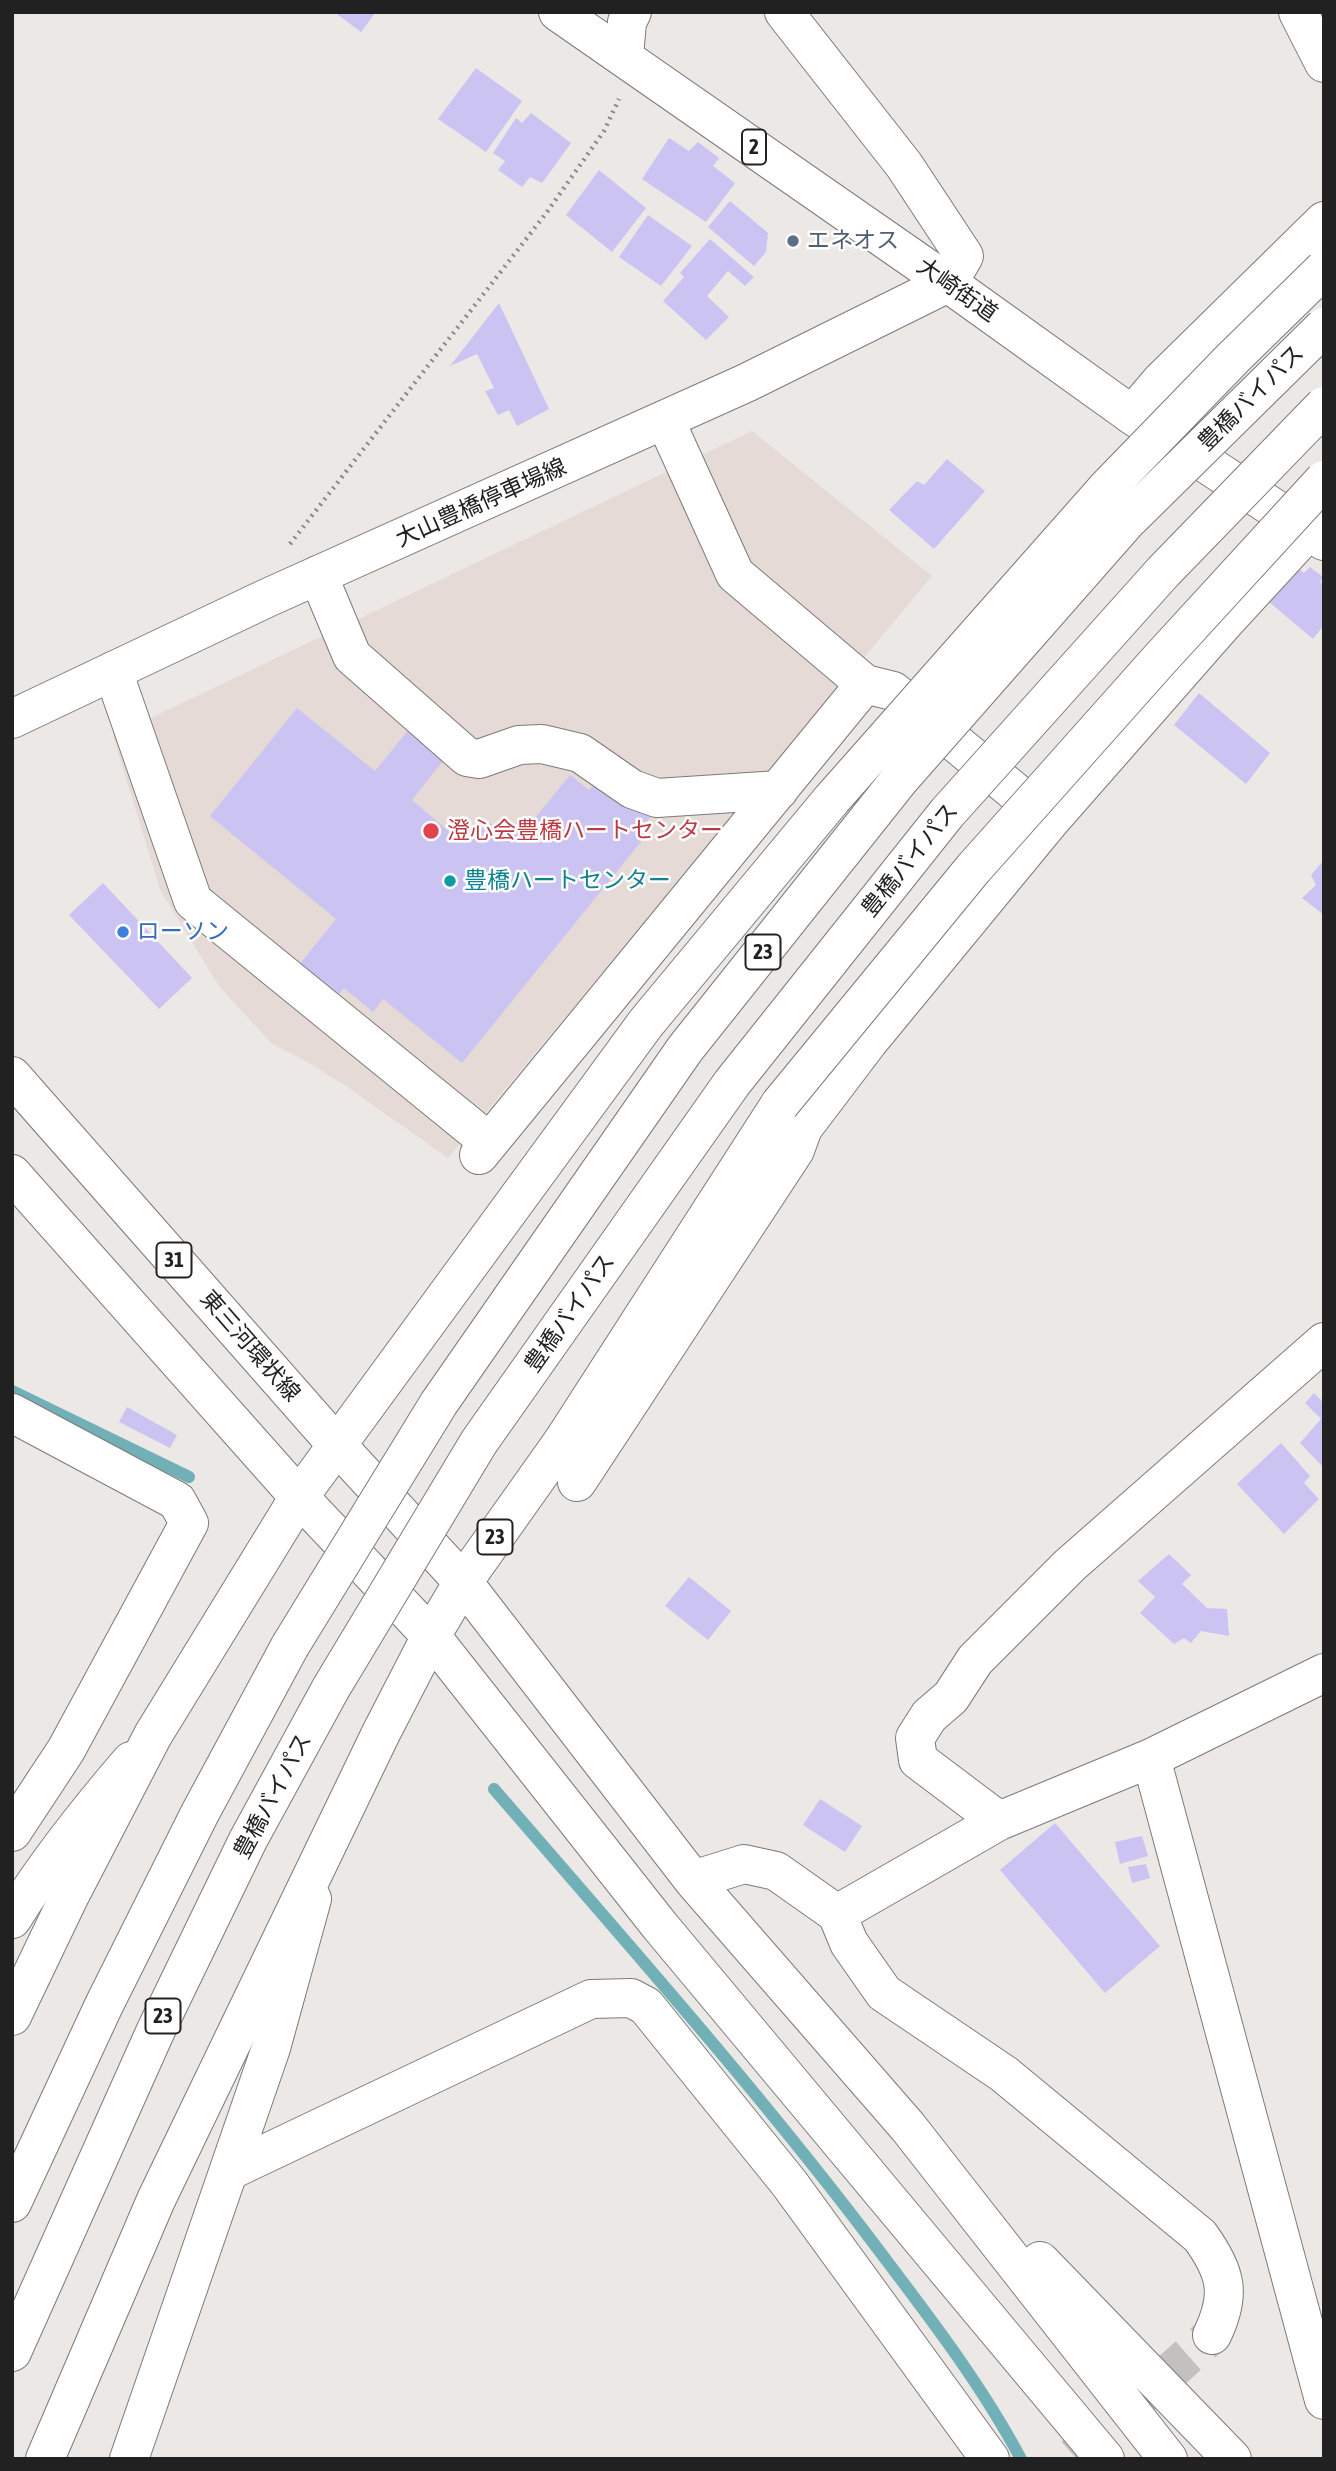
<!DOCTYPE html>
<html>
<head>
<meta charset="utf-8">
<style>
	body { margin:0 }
	#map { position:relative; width:1336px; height:2471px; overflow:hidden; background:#ebe8e6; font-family:"Asap Condensed",sans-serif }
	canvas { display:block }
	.frame { position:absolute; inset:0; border:14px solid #222121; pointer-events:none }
</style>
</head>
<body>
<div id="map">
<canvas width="1336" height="2471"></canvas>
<div class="frame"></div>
</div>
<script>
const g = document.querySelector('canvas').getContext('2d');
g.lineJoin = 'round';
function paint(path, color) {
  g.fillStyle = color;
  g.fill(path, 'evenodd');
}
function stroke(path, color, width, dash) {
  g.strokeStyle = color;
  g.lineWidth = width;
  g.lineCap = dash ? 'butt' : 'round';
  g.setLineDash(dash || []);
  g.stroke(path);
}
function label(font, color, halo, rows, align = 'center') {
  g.font = font + ' "Asap Condensed","Noto Sans JP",sans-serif';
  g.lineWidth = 5;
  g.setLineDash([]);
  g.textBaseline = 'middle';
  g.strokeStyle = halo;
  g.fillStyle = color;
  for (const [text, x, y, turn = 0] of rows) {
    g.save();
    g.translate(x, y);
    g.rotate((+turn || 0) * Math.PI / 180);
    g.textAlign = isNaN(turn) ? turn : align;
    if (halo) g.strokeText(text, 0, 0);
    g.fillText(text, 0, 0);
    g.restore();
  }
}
paint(new Path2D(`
	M752,431L932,576L448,1158L346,1086L306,1061L272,1044L219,986L161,892L113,736Z`), '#e6dad6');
stroke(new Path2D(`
	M12,1391L189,1477
	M494,1789C620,1935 748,2079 865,2232C920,2305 978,2378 1021,2459`), '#71b0b6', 12);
paint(new Path2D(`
	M334,12H376L361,32Z
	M476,68L522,101L486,152L438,119Z
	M531,113L571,143L542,183L530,177L522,187L498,170L505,161L493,153L516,118L522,123Z
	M669,138L689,151L698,142L719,158L713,166L735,183L706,222L642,179Z
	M599,170L646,208L612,252L566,215Z
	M730,201L768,233L766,252L754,266L708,227Z
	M648,215L692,246L661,286L619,257Z
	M710,239L754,277L745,286L728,271L707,296L729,317L706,340L663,301L684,277L680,273Z
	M499,303L549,409L517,426L509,410L498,415L485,391L494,388L477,354L450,366Z
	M947,459L985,491L934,549L889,510L917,481L924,485Z
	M1294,565L1304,573L1310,567L1323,577L1320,582L1324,585V625L1313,639L1269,602Z
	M1199,693L1270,753L1246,784L1174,725Z
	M297,708L375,771L414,723L450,752L412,800L464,844L479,826L485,830L490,823L499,830L506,823L513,829L518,822L526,829L570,775L589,790L595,784L651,816L646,823L652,828L462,1063L383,999L373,1012L344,988L338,996L299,965L336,919L210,816Z
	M1324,860V915L1302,898L1316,885L1311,875Z
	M103,883L192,978L159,1009L69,915Z
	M1314,1393L1324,1403V1468L1300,1443L1321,1419L1305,1403Z
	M127,1407L177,1435L170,1448L119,1422Z
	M1281,1443L1310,1476L1304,1483L1319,1499L1284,1534L1237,1484Z
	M1169,1554L1191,1575L1182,1584L1207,1608L1227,1609L1229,1636L1201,1631L1191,1643L1184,1638L1174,1644L1140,1613L1155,1597L1138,1581Z
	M689,1577L731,1611L708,1640L665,1606Z
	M820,1799L862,1826L845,1852L803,1825Z
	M1055,1823L1160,1946L1105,1993L1000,1870Z
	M1142,1836L1148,1856L1120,1864L1115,1842Z
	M1146,1864L1150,1878L1132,1883L1128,1867Z`), '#cbc4f3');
stroke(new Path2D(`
	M1074,2456L1212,2335`), '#c3c0bf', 38, [38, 19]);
const minor = new Path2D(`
	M784,12L904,165L964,256L948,283
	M1298,12L1324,63
	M624,56L627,22L632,12
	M1132,415L1161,381L1324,221
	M665,420L735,574L865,684
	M318,575L352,656L467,757L479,759L519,745L542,744L580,753L632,789L657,798L779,790
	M113,671L193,901L489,1142
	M479,1155L865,684L893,691L1050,821
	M12,1413L177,1501L189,1523L66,1750L12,1832
	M577,1482L795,1150L803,1128L869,1041L1050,821L1222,625L1324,514
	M463,1582L693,1880L908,2127L1168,2459
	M431,1636L660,1926L1105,2459
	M1151,1758L1324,2400
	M999,1821L918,1760L915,1738L929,1716L951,1697L975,1660L1070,1565L1324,1342
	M693,1880L744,1864L776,1871L837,1914L849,1943L884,1993L1004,2074L1200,2236C1226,2272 1232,2294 1212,2335
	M837,1914L999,1821L1151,1758L1324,1673
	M12,1919C47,1862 88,1811 131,1761
	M229,2171L591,1999L631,1998L646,2006L789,2183L990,2459
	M1040,2261L1232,2459
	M129,2459L271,2048L312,1899`);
const major = new Path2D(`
	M558,12L948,283L1132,415L1324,541
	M12,719L267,598L746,383L948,283
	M12,1076L336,1444L463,1582
	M12,1174L299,1497L431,1636`);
const highway = new Path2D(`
	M12,2016L69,1897L153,1735L299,1497L646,1023
	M12,2203L104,2005L200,1813L290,1646
	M12,2352L156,2030L248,1840L331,1688
	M45,2459L156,2200L381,1733L431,1636L463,1582L563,1441L780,1104`);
stroke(minor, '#7d7a79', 40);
stroke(major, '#7d7a79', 40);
stroke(highway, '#7d7a79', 40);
stroke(new Path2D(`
	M290,544L547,212L604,131L619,99`), '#8b8988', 4.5, [2, 5]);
stroke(minor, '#fff', 38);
stroke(major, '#fff', 38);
stroke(highway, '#fff', 38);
const highwayBridge = new Path2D(`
	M646,1023L832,799L1106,489L1233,358L1324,269
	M780,1104L973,869L1160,659L1324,480
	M290,1646L439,1403L685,1049L900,779L1126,522L1324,327
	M331,1688L479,1442L732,1083L947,813L1163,572L1324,406`);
stroke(highwayBridge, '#7d7a79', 40, []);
stroke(highwayBridge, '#fff', 38);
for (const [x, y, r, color] of [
	[793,241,7,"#5c6f8a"],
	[431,831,9,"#e0444e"],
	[450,881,7,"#0f9aa8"],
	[123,932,7,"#3f7fe0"]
]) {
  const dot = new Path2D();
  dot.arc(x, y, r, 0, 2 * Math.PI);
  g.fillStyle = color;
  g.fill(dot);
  stroke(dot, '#fff', 2.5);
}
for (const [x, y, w] of [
	[754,147,24],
	[763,952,35],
	[174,1260,35],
	[495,1537,35],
	[163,2016,35]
]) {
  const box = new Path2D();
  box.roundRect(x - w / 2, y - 17.5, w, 35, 5);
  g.fillStyle = '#fff';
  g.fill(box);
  stroke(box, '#222121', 2);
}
label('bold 21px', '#222121', null, [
	["2",754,147],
	["23",763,952],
	["31",174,1260],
	["23",495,1537],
	["23",163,2016]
]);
label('23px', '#4e5e75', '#fff', [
	["エネオス",807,241]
], 'left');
label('23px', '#222121', '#fff', [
	["大崎街道",957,290,35],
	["豊橋バイパス",1251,398,-45],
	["大山豊橋停車場線",481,503,-24],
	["豊橋バイパス",910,860,-51],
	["豊橋バイパス",570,1313,-55],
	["東三河環状線",250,1346,49],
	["豊橋バイパス",273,1796,-62]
]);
label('23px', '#be3a42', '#fff', [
	["澄心会豊橋ハートセンター",447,831]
], 'left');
label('23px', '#0d838f', '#fff', [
	["豊橋ハートセンター",464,881]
], 'left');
label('23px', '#366cbe', '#fff', [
	["ローソン",137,932]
], 'left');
</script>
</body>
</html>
